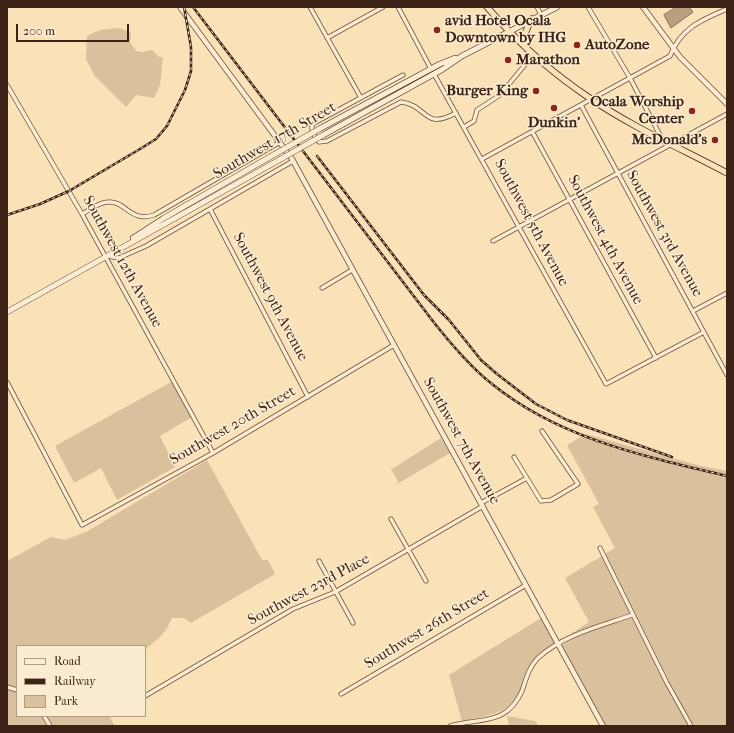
<!DOCTYPE html>
<html>
<head>
<meta charset="utf-8">
<style>
	body { margin:0 }
	#map { position:relative; width:734px; height:733px; overflow:hidden; background:#f9e1b8; font-family:"IM FELL French Canon",serif }
	canvas { display:block }
	.frame { position:absolute; inset:0; border:8px solid #3d2317; pointer-events:none }
	.legend { position:absolute; left:16px; top:645px; width:130px; height:72px; box-sizing:border-box; background:#fbecd1; border:1px solid #af9c87; margin:0; padding:5px 7px; list-style:none; font-size:12px; color:#3d2317 }
	.legend li { display:flex; align-items:center; gap:8px; height:20px }
	.legend b { width:20px; border:1px solid #af9c87 }
	.scale { position:absolute; left:16px; top:24px; width:113px; height:18px; box-sizing:border-box; border:2px solid #3d2317; border-top:0; padding-left:5px; font-size:12px; line-height:14px; white-space:nowrap; color:#3d2317; -webkit-text-stroke:3px #fbecd1; paint-order:stroke }
</style>
</head>
<body>
<div id="map">
<canvas width="734" height="733"></canvas>
<div class="frame"></div>
<ul class="legend">
<li><b style="height:5px;background:#fbecd1"></b>Road</li>
<li><b style="height:5px;background:#3d2317"></b>Railway</li>
<li><b style="height:11px;background:#d9c19d"></b>Park</li>
</ul>
<div class="scale">200 m</div>
</div>
<script>
const g = document.querySelector('canvas').getContext('2d');
g.lineJoin = 'round';
function paint(path, color) {
  g.fillStyle = color;
  g.fill(path, 'evenodd');
}
function stroke(path, color, width, dash) {
  g.strokeStyle = color;
  g.lineWidth = width;
  g.lineCap = dash ? 'butt' : 'round';
  g.setLineDash(dash || []);
  g.stroke(path);
}
function label(font, color, halo, rows, align = 'center') {
  g.font = font + ' "IM FELL French Canon",serif';
  g.lineWidth = 3;
  g.setLineDash([]);
  g.textBaseline = 'middle';
  g.strokeStyle = halo;
  g.fillStyle = color;
  for (const [text, x, y, turn = 0] of rows) {
    g.save();
    g.translate(x, y);
    g.rotate((+turn || 0) * Math.PI / 180);
    g.textAlign = isNaN(turn) ? turn : align;
    if (halo) g.strokeText(text, 0, 0);
    g.fillText(text, 0, 0);
    g.restore();
  }
}
paint(new Path2D(`
	M118,28L131,32L130,42L136,51L143,52L152,50L159,57H163L160,85L154,98L136,95L126,107L95,76L86,59L87,36L100,30Z
	M173,381L192,417L160,436L175,467L117,500L101,468L74,483L55,446Z
	M586,434L701,466L727,471V726H693L669,682L605,554L615,548L593,507L599,504L567,445Z
	M441,438L450,453L337,519L397,484L398,481L389,466L392,469Z
	M207,460L262,560H268L275,574L191,623L184,618H172C166,633 158,640 145,649V646H17V716H109L115,726H7V561L51,537L65,540L86,532Z
	M602,556L630,613L581,630L559,642L589,622L565,578Z
	M631,617L689,726H605L561,646L583,634Z
	M541,618L556,644C546,651 534,657 528,668C522,679 522,695 511,704C498,716 478,717 462,721L449,675Z
	M507,716L535,721L539,726H509Z`), '#d9c19d');
const water = new Path2D(`
	M677,7H689L693,12L671,28L664,15Z`);
paint(water, '#b9a081');
stroke(water, '#876e57', 1);
const minor = new Path2D(`
	M310,7L361,98
	M398,7L431,69
	M537,7L541,15
	M588,7L630,78L662,139
	M327,38L383,7
	M434,74L606,384L704,332
	M403,75L316,122L312,125V132L319,142L327,141L401,102C428,105 423,131 456,113
	M7,85L82,214L213,453
	M581,105L727,375
	M464,127L474,121L477,110L500,95L533,55
	M533,133L656,358
	M482,159L670,56C681,28 701,20 727,9
	M210,209L308,397
	M82,214C90,210 99,202 108,202C125,200 130,223 154,215L280,142
	M493,241L727,114
	M107,256L119,258L146,246L293,161
	M322,288L352,270
	M693,311L727,293
	M7,382L82,525L213,453L394,345
	M514,457L541,501L551,500L578,484L542,431
	M481,503L527,478
	M391,519L426,581
	M600,548L667,683L691,726
	M319,561L353,623
	M7,687L17,690
	M341,694L526,585
	M145,696L293,609L335,592L483,506
	M44,716L50,726
	M450,726C479,717 506,727 522,691C526,679 529,667 538,658C563,635 601,626 632,615`);
const tertiary = new Path2D(`
	M180,7L292,159L603,726
	M643,7L680,57L727,104`);
const secondary = new Path2D(`
	M321,128L440,64L455,58
	M325,134L443,69L462,56L557,7
	M133,238L164,218L275,154
	M7,312L279,160`);
const trunk = new Path2D(`
	M487,7C517,42 552,73 591,99C634,128 682,149 727,173
	M527,49C523,36 525,31 532,19`);
stroke(minor, '#6c523f', 5);
stroke(tertiary, '#6c523f', 6);
stroke(secondary, '#3d2317', 6);
stroke(trunk, '#3d2317', 7);
stroke(minor, '#fbecd1', 3.5);
stroke(tertiary, '#fbecd1', 4.5);
stroke(secondary, '#fbecd1', 5);
stroke(trunk, '#f9e1b8', 5.5);
const rail = new Path2D(`
	M193,7L432,320C450,343 469,366 492,384C560,439 644,456 727,476
	M317,156L424,295L449,320L481,360L497,374L536,404L567,420L672,457
	M7,215L40,204L69,191L140,149L156,139L167,126L185,90L191,71V47L184,7`);
stroke(rail, '#3d2317', 2.5);
stroke(rail, '#fbecd1', 1, [3]);
const secondaryBridge = new Path2D(`
	M275,154L321,128
	M279,160L325,134`);
stroke(secondaryBridge, '#3d2317', 6, []);
stroke(secondaryBridge, '#fbecd1', 5);
for (const [x, y, r, color] of [
	[437,30,4,"#8f2418"],
	[577,45,4,"#8f2418"],
	[508,60,4,"#8f2418"],
	[536,91,4,"#8f2418"],
	[554,108,4,"#8f2418"],
	[692,111,4,"#8f2418"],
	[715,140,4,"#8f2418"]
]) {
  const dot = new Path2D();
  dot.arc(x, y, r, 0, 2 * Math.PI);
  g.fillStyle = color;
  g.fill(dot);
  stroke(dot, '#fbecd1', 1.5);
}
label('bold 15px', '#3d2317', '#fbecd1', [
	["avid Hotel Ocala",445,21],
	["Downtown by IHG",445,38],
	["AutoZone",585,45],
	["Marathon",516,60],
	["Burger King",528,91,"right"],
	["Ocala Worship",684,102,"right"],
	["Center",684,119,"right"],
	["Dunkin'",554,123,"center"],
	["McDonald's",707,140,"right"]
], 'left');
label('15px', '#3d2317', '#fbecd1', [
	["Southwest 17th Street",275,141,-30],
	["Southwest 5th Avenue",531,223,62],
	["Southwest 3rd Avenue",664,234,61],
	["Southwest 4th Avenue",605,240,62],
	["Southwest 12th Avenue",122,262,61],
	["Southwest 9th Avenue",270,297,62],
	["Southwest 20th Street",233,426,-30],
	["Southwest 7th Avenue",461,441,61],
	["Southwest 23rd Place",309,590,-28],
	["Southwest 26th Street",427,629,-31]
]);
</script>
</body>
</html>
